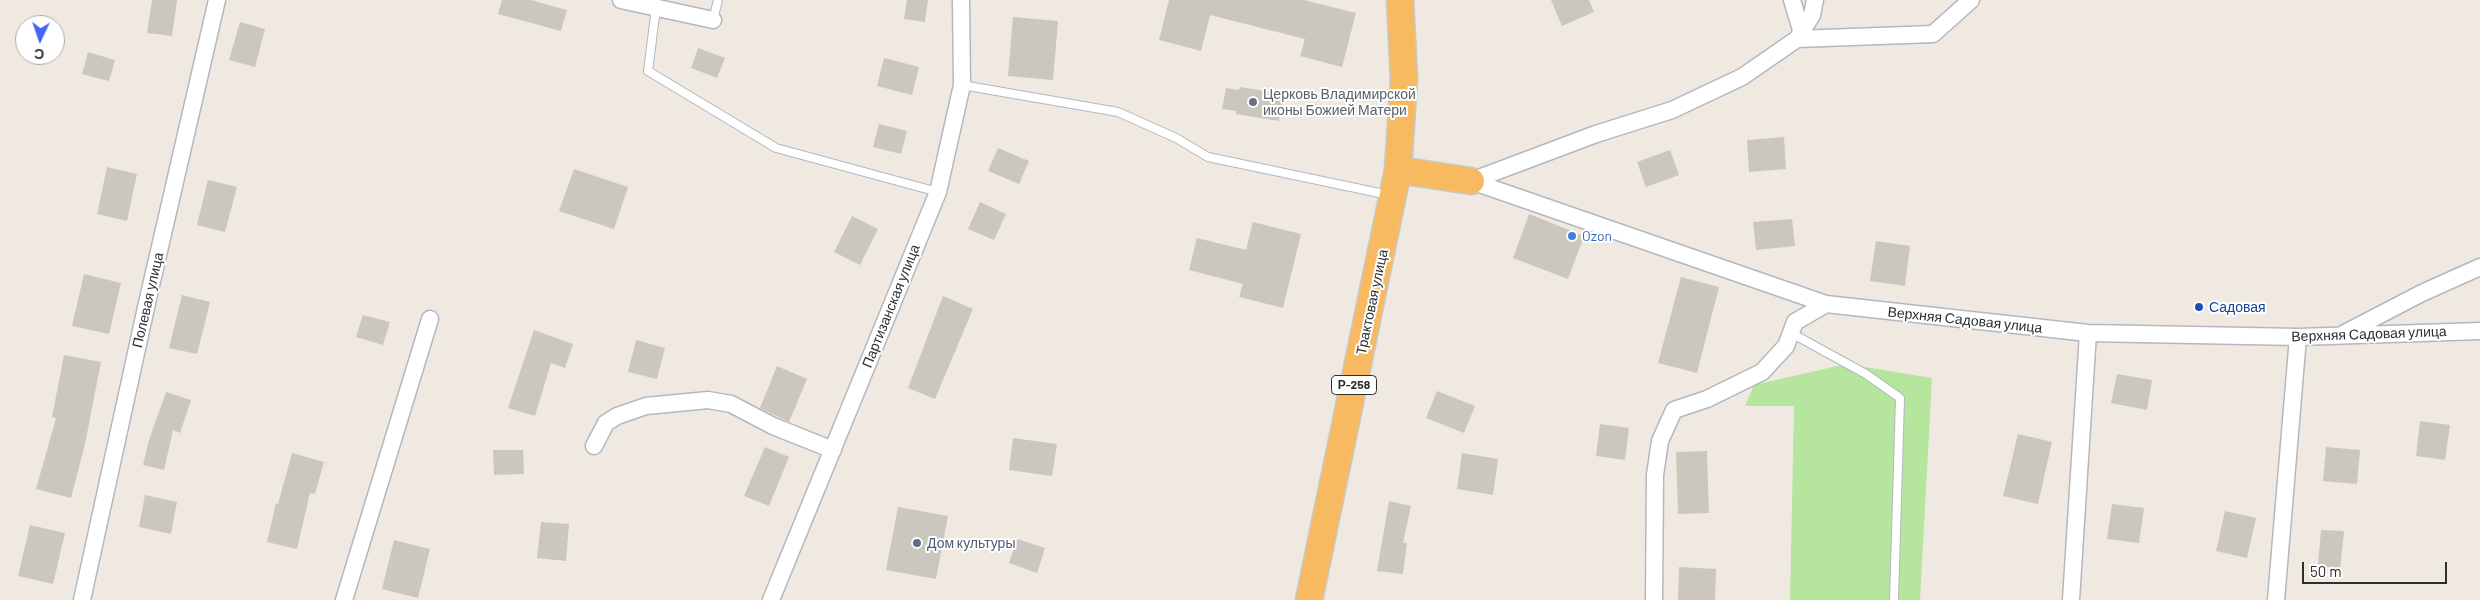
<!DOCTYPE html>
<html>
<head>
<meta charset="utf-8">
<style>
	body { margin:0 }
	#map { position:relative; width:2480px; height:600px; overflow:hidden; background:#efe9e1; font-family:Barlow,sans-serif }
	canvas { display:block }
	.north { position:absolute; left:15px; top:15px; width:50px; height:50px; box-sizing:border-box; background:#fff; border:1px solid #ababab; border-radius:50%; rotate:183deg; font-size:14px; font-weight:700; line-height:20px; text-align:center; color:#2e2e2e }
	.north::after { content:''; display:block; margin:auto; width:18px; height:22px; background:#4264fb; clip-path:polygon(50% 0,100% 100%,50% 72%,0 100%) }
	.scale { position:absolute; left:2302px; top:562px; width:145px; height:22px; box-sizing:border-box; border:2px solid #2e2e2e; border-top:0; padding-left:6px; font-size:15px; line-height:18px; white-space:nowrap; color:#2e2e2e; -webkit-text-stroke:4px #fff; paint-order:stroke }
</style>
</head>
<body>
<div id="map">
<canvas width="2480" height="600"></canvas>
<div class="north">С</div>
<div class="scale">50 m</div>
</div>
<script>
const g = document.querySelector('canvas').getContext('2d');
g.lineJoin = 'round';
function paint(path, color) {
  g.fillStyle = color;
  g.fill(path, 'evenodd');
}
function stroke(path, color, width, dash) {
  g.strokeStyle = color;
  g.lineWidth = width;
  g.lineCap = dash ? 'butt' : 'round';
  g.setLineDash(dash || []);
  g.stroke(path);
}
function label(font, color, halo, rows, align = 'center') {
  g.font = font + ' Barlow,sans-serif';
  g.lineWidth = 4;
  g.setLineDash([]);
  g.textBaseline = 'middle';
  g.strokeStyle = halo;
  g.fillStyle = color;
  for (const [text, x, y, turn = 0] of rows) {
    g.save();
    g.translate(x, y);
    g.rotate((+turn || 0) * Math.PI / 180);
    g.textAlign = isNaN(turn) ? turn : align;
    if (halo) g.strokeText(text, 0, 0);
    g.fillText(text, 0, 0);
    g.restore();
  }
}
paint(new Path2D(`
	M1846,364L1932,378L1920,600H1790L1794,406H1745L1754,385Z`), '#b6e59e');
paint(new Path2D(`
	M152,0H177L172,36L147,33Z
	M502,0H531L567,10L561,31L498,14Z
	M907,0H928L925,22L904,19Z
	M1169,0H1304L1356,13L1342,67L1300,56L1305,39L1210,15L1201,51L1159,40Z
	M1551,0H1589L1594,12L1562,26Z
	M1013,17L1058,21L1053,80L1008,76Z
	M240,22L265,29L255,67L229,60Z
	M698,48L725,58L717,78L691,68Z
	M88,52L115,60L109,81L82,74Z
	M884,58L919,67L912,95L877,86Z
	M1240,87L1283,94L1279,121L1236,114V111L1222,109L1226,88L1239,90Z
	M879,124L907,131L901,154L873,147Z
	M1784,137L1786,169L1749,172L1747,140Z
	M998,148L1029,161L1019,184L988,171Z
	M1670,150L1679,175L1646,187L1637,162Z
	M107,167L137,174L127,221L97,214Z
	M574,169L628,187L614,229L559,211Z
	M208,180L237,187L225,232L197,225Z
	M980,202L1006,214L994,240L968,229Z
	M1529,214L1584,236L1568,279L1513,258Z
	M852,216L878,229L860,265L834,252Z
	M1792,219L1795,246L1756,250L1753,222Z
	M1253,222L1301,234L1283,308L1239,297L1243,284L1189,270L1197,238L1246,250Z
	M1876,241L1910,246L1905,286L1870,281Z
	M84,274L121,283L109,334L72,326Z
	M1681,277L1719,287L1697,373L1658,363Z
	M182,295L210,302L197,354L169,348Z
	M943,296L973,309L935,399L908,388Z
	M363,315L390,322L383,345L356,337Z
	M534,330L573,344L565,368L551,363L535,416L508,408Z
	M636,340L665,348L657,379L628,372Z
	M64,355L101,362L85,444L71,498L36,489L56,418L52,417Z
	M777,366L807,379L789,422L760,408Z
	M2117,374L2152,380L2147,410L2111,403Z
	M1437,391L1475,406L1464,433L1426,418Z
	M166,392L191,400L180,433L173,430L164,470L143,465L149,440Z
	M2420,421L2450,425L2445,460L2416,456Z
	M1600,424L1629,428L1625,460L1596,456Z
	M2018,434L2052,442L2038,504L2003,496Z
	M1013,438L1057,444L1052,476L1009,470Z
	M765,447L789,457L769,506L744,496Z
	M2326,447L2360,450L2357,484L2323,481Z
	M493,450H523L524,474L494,475Z
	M1707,451L1709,513L1678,514L1676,452Z
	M292,453L324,462L315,494L310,493L297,549L267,542L276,503L278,504Z
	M1462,453L1498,459L1493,495L1457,489Z
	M145,495L177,502L171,534L139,527Z
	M1389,501L1411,506L1403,543H1407L1403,574L1377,571Z
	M2112,504L2144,508L2139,543L2107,539Z
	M898,507L948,516L936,579L886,570Z
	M2225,511L2256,518L2247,558L2216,551Z
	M541,522L569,524L566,561L537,558Z
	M30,525L65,533L53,584L18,576Z
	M2321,530L2344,531L2340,571L2318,564Z
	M1017,539L1045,548L1037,573L1009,563Z
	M394,540L430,549L418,598L382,589Z
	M1679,567L1716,569L1715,600H1678Z`), '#cbc7bf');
const service = new Path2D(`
	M656,8L648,71L776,148L938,192
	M713,20L718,0
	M962,85L1118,112L1176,138L1208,157L1389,195
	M1791,333L1866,374L1900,398L1894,600`);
const minor = new Path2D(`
	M621,0L713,20
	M1792,0L1801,30
	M1797,39L1812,15L1815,0
	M1471,181L1826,304L2088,333L2298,337L2480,331
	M1471,181L1596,134L1672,110L1742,77L1797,39L1933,34L1971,0
	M2343,334L2422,293L2480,267
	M594,446L606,423L617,416L646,406L708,400L731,404L773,426L833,450
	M82,600L147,303L217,0
	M344,600L430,319
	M771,600L938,192L962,85L961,0
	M1654,600L1655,475L1660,441L1674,410L1707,399L1762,372L1786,346L1795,322L1826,304
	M2071,600L2088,333
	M2276,600L2298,337`);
const trunk = new Path2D(`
	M1398,170L1471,181
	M1309,600L1398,170L1404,78L1400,0`);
stroke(service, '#b4b7c1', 10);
stroke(minor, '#b4b7c1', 19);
stroke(trunk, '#c9c9c9', 29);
stroke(service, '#fff', 8);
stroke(minor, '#fff', 16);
stroke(trunk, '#f8ba60', 26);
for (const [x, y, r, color] of [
	[1253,102,5,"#6b7280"],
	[1572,236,5,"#3f7fe0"],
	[2199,307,5,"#1a4fb4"],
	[917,543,5,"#5c6f8a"]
]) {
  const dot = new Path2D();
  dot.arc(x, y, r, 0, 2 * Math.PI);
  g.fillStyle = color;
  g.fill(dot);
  stroke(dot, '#fff', 2);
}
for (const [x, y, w] of [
	[1354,385,45]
]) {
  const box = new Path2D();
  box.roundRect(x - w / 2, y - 9.5, w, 19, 4);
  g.fillStyle = '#fff';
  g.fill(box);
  stroke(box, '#2e2e2e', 1);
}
label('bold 12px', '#2e2e2e', null, [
	["Р-258",1354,385]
]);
label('14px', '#5b616d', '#fff', [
	["Церковь Владимирской",1263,94],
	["иконы Божией Матери",1263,110]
], 'left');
label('14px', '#366cbe', '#fff', [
	["Ozon",1582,236]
], 'left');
label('14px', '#2e2e2e', '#fff', [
	["Полевая улица",148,300,-77],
	["Трактовая улица",1372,302,-78],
	["Партизанская улица",891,306,-68],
	["Верхняя Садовая улица",1965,320,6],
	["Верхняя Садовая улица",2369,334,-2]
]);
label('14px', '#164399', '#fff', [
	["Садовая",2209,307]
], 'left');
label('14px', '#4e5e75', '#fff', [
	["Дом культуры",927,543]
], 'left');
</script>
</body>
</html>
